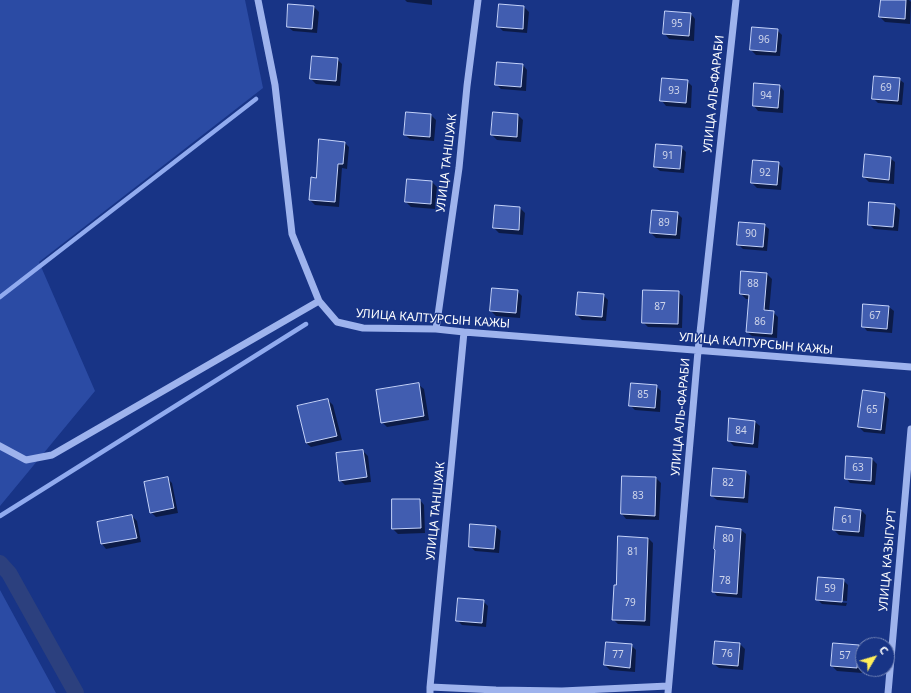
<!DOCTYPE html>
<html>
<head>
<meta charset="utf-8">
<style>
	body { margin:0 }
	#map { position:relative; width:911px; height:693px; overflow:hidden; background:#183486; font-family:"Noto Sans",sans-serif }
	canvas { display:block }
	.north { position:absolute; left:855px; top:637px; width:40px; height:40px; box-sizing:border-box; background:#183486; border:1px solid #7485b6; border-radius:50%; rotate:52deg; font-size:11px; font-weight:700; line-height:16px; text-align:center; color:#fff }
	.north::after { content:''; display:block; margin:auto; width:14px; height:18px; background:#ffee5a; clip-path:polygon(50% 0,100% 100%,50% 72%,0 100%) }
</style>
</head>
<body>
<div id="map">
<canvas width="911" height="693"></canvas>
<div class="north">С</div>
</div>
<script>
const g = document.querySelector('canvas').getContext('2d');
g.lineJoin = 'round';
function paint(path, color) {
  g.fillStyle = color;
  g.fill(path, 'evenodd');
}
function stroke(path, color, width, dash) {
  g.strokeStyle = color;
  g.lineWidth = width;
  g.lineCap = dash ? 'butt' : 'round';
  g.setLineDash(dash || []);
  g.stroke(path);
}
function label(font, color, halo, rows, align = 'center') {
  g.font = font + ' "Noto Sans",sans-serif';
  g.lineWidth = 3;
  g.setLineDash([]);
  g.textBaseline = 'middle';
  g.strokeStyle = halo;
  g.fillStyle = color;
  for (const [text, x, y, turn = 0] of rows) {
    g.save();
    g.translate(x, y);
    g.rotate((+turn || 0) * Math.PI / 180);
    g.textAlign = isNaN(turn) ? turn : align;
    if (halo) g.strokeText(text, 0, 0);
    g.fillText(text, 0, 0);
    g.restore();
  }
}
paint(new Path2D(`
	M0,0H245L263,88L39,262L95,391L0,506Z
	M0,590L56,693H0Z`), '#2b4ba4');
paint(new Path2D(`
	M405,0H432V5L407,2Z
	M882,0H909L911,2L910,24L885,22L880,17Z
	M314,7L319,12L317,33L293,31L288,27Z
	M524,7L529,12L527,33L503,31L498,26Z
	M691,14L695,19L694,41L669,39L665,34Z
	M777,30L782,35L780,56L756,55L751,50Z
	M337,59L342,64L340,86L316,84L311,79Z
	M523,65L527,70L526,91L501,89L496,84Z
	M899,79L904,83L902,105L878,103L873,98Z
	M687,81L692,86L691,108L666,106L662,101Z
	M780,86L784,91L783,113L758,111L754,106Z
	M431,115L436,120L434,141L410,139L405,135Z
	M518,115L523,120L521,142L497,140L492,135Z
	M344,142L349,147L347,169L342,168L339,207L315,205L310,200L317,179Z
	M681,147L686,152L684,173L660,171L655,167Z
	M890,158L895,162L894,184L869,182L864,177Z
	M778,163L783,168L781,190L757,188L752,183Z
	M408,180L432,182L437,187L435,209L411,207L406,202Z
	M895,205L900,210L898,231L874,229L869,224Z
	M496,206L520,208L525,213L523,235L499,233L494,228Z
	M677,213L682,218L680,239L656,238L651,233Z
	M764,225L769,229L767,251L743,249L738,244Z
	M767,274L772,279L769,312H773L778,317L777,338L752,336L747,332L750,299H746L741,294Z
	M517,291L522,296L520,318L496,316L491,311Z
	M678,292L683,296L682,328L648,327L643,322Z
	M603,295L608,300L606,321L582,320L577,315Z
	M889,307L894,311L892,333L867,331L863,326Z
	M419,385L424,389L429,420L387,427L382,422Z
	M656,386L661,391L660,412L635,410L630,405Z
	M884,394L889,399L885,434L864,432L859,427Z
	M328,400L333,405L342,440L311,447L306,443Z
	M755,422L760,426L758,448L734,446L729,441Z
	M363,451L368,456L371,482L345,485L340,480Z
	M872,459L877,464L875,485L850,483L846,478Z
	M745,471L750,476L748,503L717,500L712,496Z
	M167,478L172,483L178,513L156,517L151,512Z
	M656,478L661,483L659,520L626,519L622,514Z
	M420,500L424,505L425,533L398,534L393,529Z
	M861,510L866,515L864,537L839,535L834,530Z
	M132,516L137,521L141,542L106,549L102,544Z
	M496,527L501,531L499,553L475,551L470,546Z
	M741,530L746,534L742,598L717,596L713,591Z
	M648,538L653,543L650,626L618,624L613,619Z
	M843,580L848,585L847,601L821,599V601L847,603L846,606L822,604L817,599Z
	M483,601L488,606L486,627L462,625L457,620Z
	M740,644L745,649L743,670L719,668L714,664Z
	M631,645L636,650L635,672L610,670L605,665Z
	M858,646L863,651L862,673L837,671L832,666Z`), '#0007');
stroke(new Path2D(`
	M0,297L256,99
	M0,516L306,324`), '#91abef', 4.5);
stroke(new Path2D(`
	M0,563L9,573L76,693`), '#2c407e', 16);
const building = new Path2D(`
	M881,0H906L905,19L879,17Z
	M288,4L314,6L312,29L287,27Z
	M499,4L524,6L523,29L497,27Z
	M665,11L691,13L689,36L663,34Z
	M752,27L778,29L776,52L750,50Z
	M312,56L338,58L336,81L310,79Z
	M497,62L523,64L521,87L495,85Z
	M874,76L900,78L898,101L872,99Z
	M662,78L688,80L686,103L660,101Z
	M754,83L780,85L778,108L753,106Z
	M406,112L431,114L430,137L404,135Z
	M493,112L518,114L517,137L491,135Z
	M319,139L345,142L343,164H338L335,202L309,200L311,177L316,178Z
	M656,144L682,146L680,169L654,167Z
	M865,154L891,157L889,180L863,177Z
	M753,160L779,162L777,185L751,183Z
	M407,179L432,181L431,204L405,202Z
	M869,202L895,204L893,227L868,225Z
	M495,205L520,207L519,230L493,228Z
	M652,210L678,212L676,235L650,233Z
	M739,222L765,224L763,247L737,245Z
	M741,271L767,273L764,310L774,311L772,334L746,332L749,295L740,294Z
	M492,288L518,290L516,313L490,311Z
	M643,290L679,291L678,324L642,323Z
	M578,292L604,294L602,317L576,315Z
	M863,304L889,306L887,329L862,327Z
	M419,383L424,416L381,423L376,390Z
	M631,383L657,385L655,408L629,406Z
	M863,390L885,393L881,430L858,427Z
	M328,399L337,436L306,443L297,406Z
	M729,418L755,421L753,444L728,441Z
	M363,450L367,477L339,481L336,453Z
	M846,456L872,458L871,481L845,479Z
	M713,468L746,471L744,498L711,496Z
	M622,476L656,477L655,516L621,514Z
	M168,477L174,508L150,513L144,482Z
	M392,499H420L421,528L392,529Z
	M835,507L861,510L859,532L833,530Z
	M132,515L137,538L101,544L97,522Z
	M470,524L496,526L494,549L469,547Z
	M716,526L741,529L737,594L712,592L715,550L714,549Z
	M618,536L648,538L645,621L612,620L614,585H616Z
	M818,577L844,579L842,602L816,600Z
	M458,598L484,600L482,623L456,621Z
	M715,641L740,643L738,666L713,664Z
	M606,642L632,644L630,668L604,665Z
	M833,643L859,645L857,668L831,666Z`);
paint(building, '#415db0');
stroke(building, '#c4d2f9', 1);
stroke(new Path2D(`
	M258,0L275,85L292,234L319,301L337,322L363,328L436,329L464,332L911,367
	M436,329L459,168L467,86L478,0
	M0,446L26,460L52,455L319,301
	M430,687L496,690L562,691L668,686
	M430,693V687L464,332
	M668,693L698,351L736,0
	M888,693L911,429`), '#9eb3ed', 7);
label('10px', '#d0d6eb', null, [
	["95",677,24],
	["96",764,40],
	["69",886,88],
	["93",674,91],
	["94",766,96],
	["91",668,156],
	["92",765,173],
	["89",664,223],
	["90",751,234],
	["88",753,284],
	["87",660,307],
	["67",875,316],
	["86",760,322],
	["85",643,395],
	["65",872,410],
	["84",741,431],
	["63",858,468],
	["82",728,483],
	["83",638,496],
	["61",847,520],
	["80",728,539],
	["81",633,552],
	["78",725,581],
	["59",830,589],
	["79",630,603],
	["76",727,654],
	["77",618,655],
	["57",845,656]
]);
label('12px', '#fff', '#183486', [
	["УЛИЦА АЛЬ-ФАРАБИ",714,94,-84],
	["УЛИЦА ТАНШУАК",447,163,-83],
	["УЛИЦА КАЛТУРСЫН КАЖЫ",433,319,4],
	["УЛИЦА КАЛТУРСЫН КАЖЫ",756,344,5],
	["УЛИЦА АЛЬ-ФАРАБИ",681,417,-85],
	["УЛИЦА ТАНШУАК",436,511,-84],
	["УЛИЦА КАЗЫГУРТ",888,560,-85]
]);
</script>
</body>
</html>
